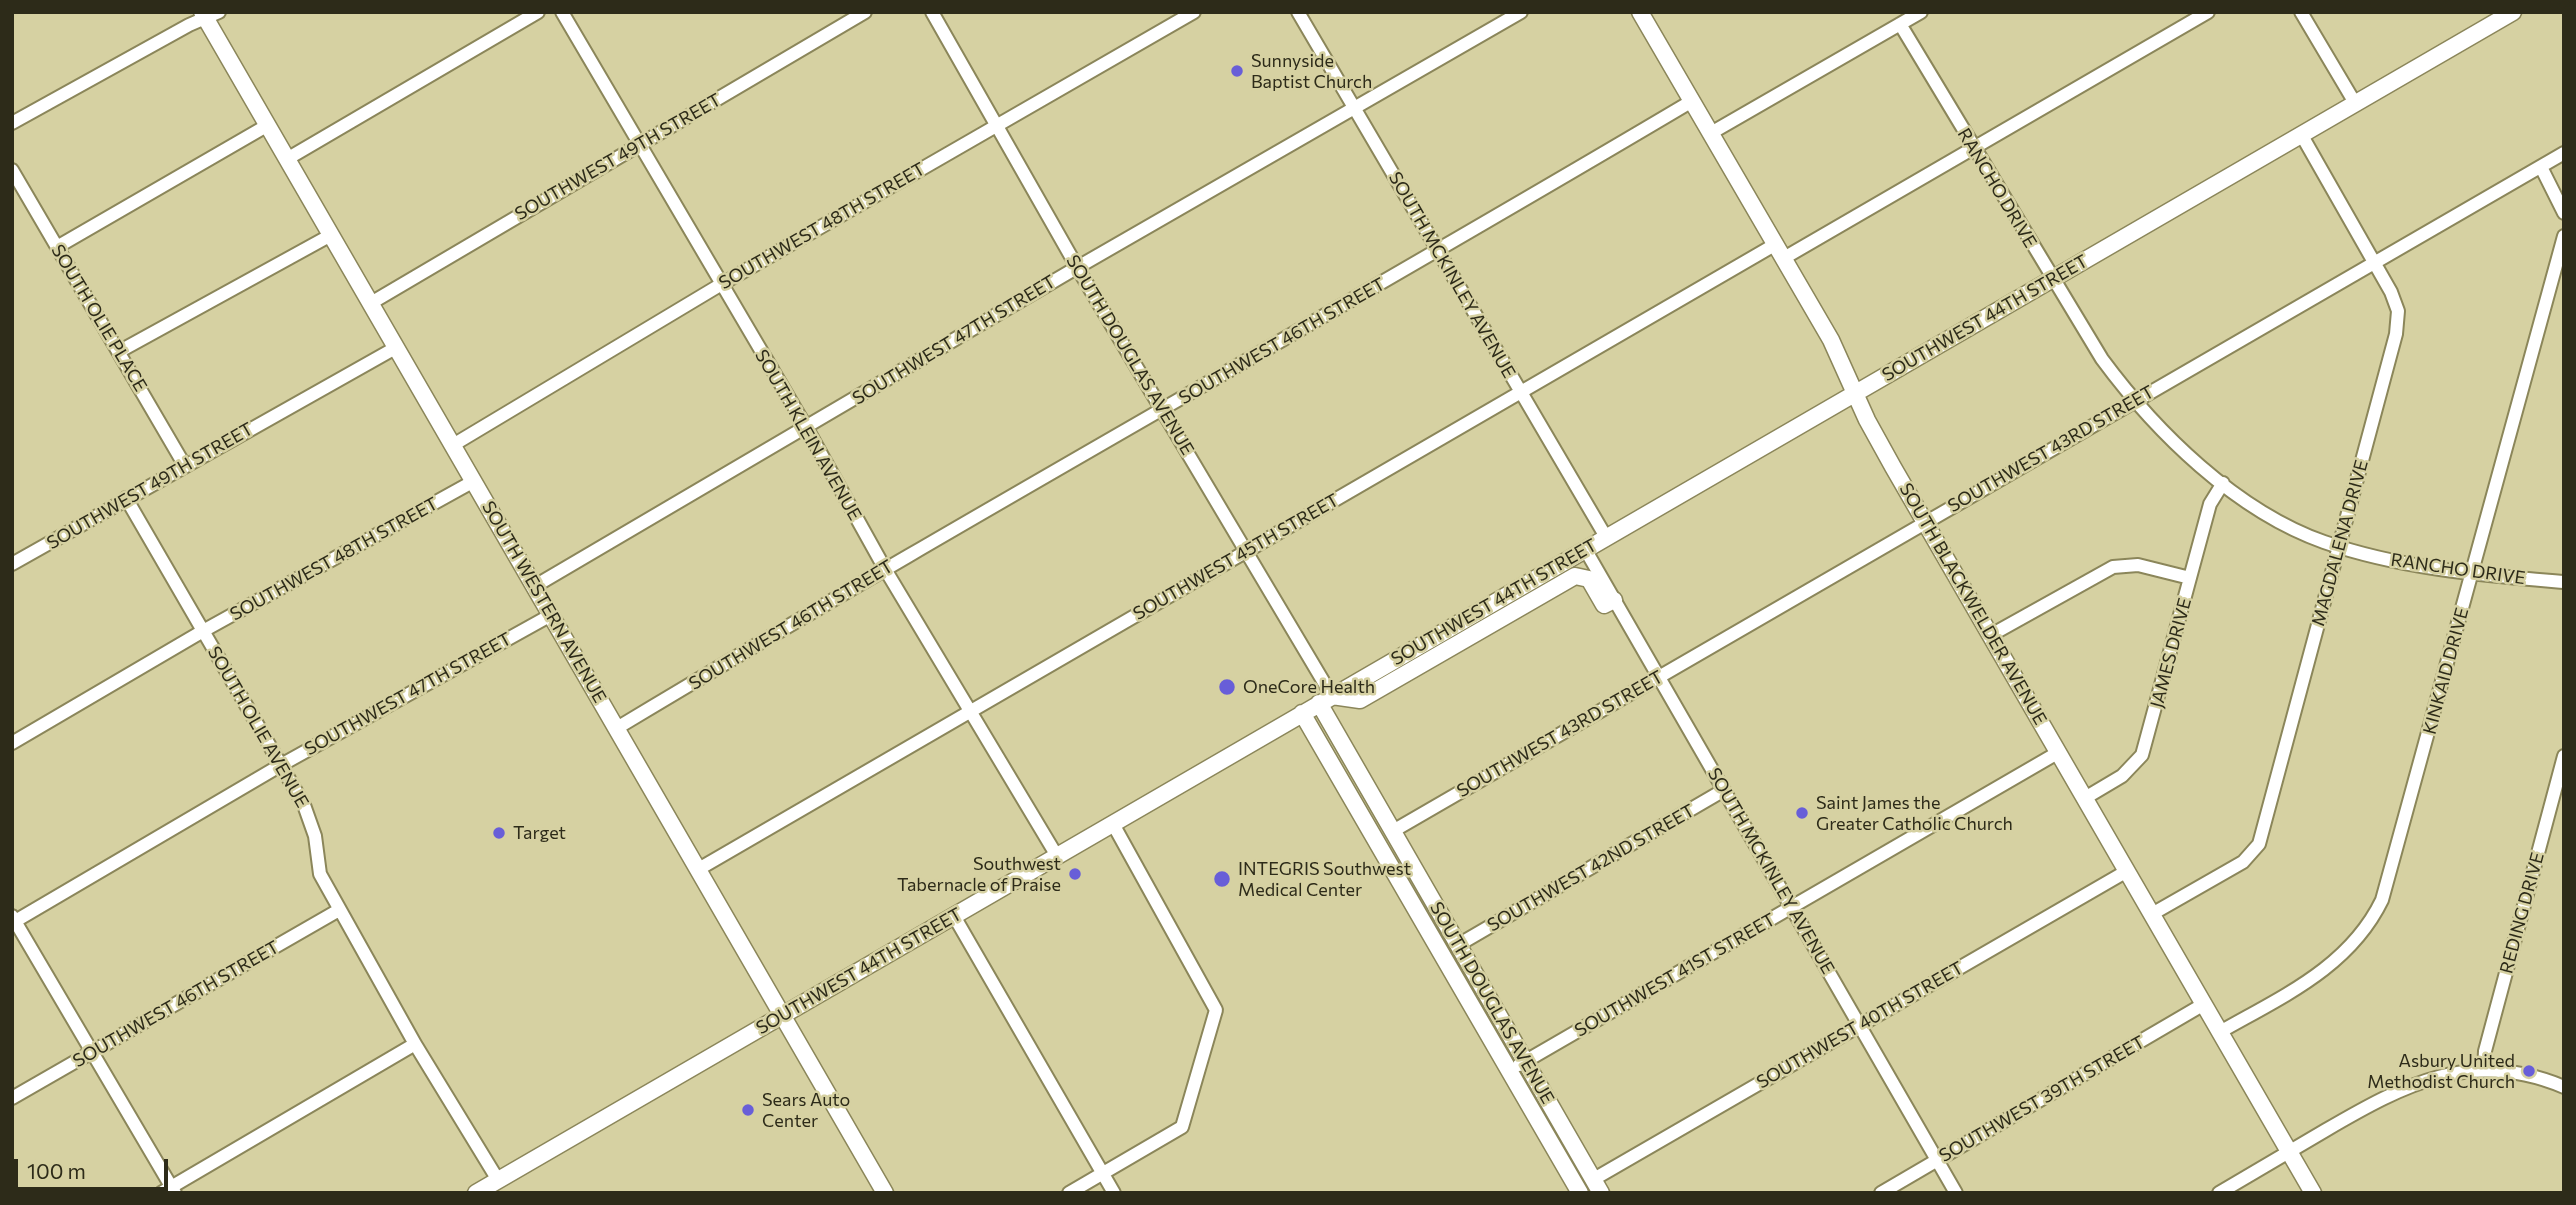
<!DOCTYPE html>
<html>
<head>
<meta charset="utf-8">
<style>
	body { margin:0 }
	#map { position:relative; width:2576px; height:1205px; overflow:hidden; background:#d6d1a2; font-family:Commissioner,sans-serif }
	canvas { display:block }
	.frame { position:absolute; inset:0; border:14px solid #2d2b19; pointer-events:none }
	.scale { position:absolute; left:14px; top:1159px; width:154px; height:32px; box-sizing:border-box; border:4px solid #2d2b19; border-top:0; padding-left:9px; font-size:21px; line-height:24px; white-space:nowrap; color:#2d2b19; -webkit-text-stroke:5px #d6d1a2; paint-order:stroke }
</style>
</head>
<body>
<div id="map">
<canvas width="2576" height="1205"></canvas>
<div class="frame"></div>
<div class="scale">100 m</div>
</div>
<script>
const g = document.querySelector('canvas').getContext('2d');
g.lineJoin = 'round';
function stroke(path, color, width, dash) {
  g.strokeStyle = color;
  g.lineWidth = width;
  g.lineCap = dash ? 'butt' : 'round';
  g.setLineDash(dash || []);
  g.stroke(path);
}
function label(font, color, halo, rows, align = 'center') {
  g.font = font + ' Commissioner,sans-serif';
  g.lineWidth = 5;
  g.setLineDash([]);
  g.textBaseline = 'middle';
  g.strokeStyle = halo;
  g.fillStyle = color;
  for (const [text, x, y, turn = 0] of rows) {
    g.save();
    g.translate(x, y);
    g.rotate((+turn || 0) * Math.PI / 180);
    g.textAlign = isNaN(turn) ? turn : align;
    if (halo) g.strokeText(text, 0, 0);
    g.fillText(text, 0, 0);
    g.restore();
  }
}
const street = new Path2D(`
	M562,12L806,427L885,569L1057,856
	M932,12L1077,267L1332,696
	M1298,12L1606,537
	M2301,12L2355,103
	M1900,24L2102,359C2156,432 2236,511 2324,542C2402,569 2482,575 2564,582
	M12,123L189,25L219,12
	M1711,133L1921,12
	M287,159L538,12
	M2541,167L2564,213
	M12,170L185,466
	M57,247L268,125
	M1784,258L2208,12
	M371,303L865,12
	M120,351L331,235
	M453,445L720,285L1194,12
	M126,498L304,805L315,836L320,874L415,1044L498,1180
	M1585,549L1956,1193
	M12,564L397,347
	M535,586L1071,271L1521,12
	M1991,635L2113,567L2138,565L2190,578
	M617,728C973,514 1335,313 1692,101
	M12,743L203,631L474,481
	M2085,798L2122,776L2142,755L2210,504L2223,483
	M1393,831L2564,153
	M697,870L1776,244
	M2152,914L2243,862L2259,844L2396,334L2398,311L2391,292L2301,134
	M12,916L175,1193
	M954,916L1114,1193
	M12,923L281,765L551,615
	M1458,945L1724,790
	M2220,1032C2281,997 2349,968 2382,900L2564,236
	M1519,1065L2059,752
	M2484,1070L2485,1051L2564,756
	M12,1098L339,910
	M1594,1179L2127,871
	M161,1193L415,1044
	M1069,1193L1182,1127L1216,1010L1113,824
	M1881,1193L2204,1004
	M2219,1193C2255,1172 2291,1151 2326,1130C2405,1084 2472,1048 2564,1087`);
const secondary = new Path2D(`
	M202,12L885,1193
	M1640,12L1831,340L1867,420L1893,467L2313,1193
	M1332,696L1360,700L1575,576L1589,579L1604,605L1614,600
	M1319,703L1601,1193
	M1302,713L1580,1193
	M476,1193L2513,12`);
stroke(street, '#8b865a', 16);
stroke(secondary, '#8b865a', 19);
stroke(street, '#fff', 12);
stroke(secondary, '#fff', 16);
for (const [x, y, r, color] of [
	[1237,71,7,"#685ed8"],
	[1227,687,9,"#685ed8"],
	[1802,813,7,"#685ed8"],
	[499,833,7,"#685ed8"],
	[1075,874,7,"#685ed8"],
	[1222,879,9,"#685ed8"],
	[2529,1071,7,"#685ed8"],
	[748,1110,7,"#685ed8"]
]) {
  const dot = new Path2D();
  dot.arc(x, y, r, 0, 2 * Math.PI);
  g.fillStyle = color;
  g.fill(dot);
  stroke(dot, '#d6d1a2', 2.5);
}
label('18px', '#2d2b19', '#d6d1a2', [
	["Sunnyside",1251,61],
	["Baptist Church",1251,82],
	["OneCore Health",1243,687],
	["Saint James the",1816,803],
	["Greater Catholic Church",1816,824],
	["Target",513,833],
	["Southwest",1061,864,"right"],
	["Tabernacle of Praise",1061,885,"right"],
	["INTEGRIS Southwest",1238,869],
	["Medical Center",1238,890],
	["Asbury United",2515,1061,"right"],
	["Methodist Church",2515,1082,"right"],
	["Sears Auto",762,1100],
	["Center",762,1121]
], 'left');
label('18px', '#2d2b19', '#d6d1a2', [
	["SOUTHWEST 49TH STREET",618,157,-30],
	["RANCHO DRIVE",1997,188,59],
	["SOUTHWEST 48TH STREET",822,226,-30],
	["SOUTH MCKINLEY AVENUE",1452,275,60],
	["SOUTH OLIE PLACE",99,318,59],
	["SOUTHWEST 44TH STREET",1985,318,-30],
	["SOUTHWEST 47TH STREET",954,340,-31],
	["SOUTHWEST 46TH STREET",1282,341,-30],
	["SOUTH DOUGLAS AVENUE",1130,355,59],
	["SOUTH KLEIN AVENUE",808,435,60],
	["SOUTHWEST 43RD STREET",2051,449,-30],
	["SOUTHWEST 49TH STREET",150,486,-30],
	["MAGDALENA DRIVE",2340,543,-75],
	["SOUTHWEST 45TH STREET",1236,557,-30],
	["SOUTHWEST 48TH STREET",334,559,-29],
	["RANCHO DRIVE",2458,569,8],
	["SOUTH WESTERN AVENUE",544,602,60],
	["SOUTHWEST 44TH STREET",1494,602,-30],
	["SOUTH BLACKWELDER AVENUE",1973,604,60],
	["SOUTHWEST 46TH STREET",791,625,-31],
	["JAMES DRIVE",2171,653,-75],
	["KINKAID DRIVE",2446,671,-75],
	["SOUTHWEST 47TH STREET",408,694,-29],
	["SOUTH OLIE AVENUE",258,727,60],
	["SOUTHWEST 43RD STREET",1560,734,-30],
	["SOUTHWEST 42ND STREET",1591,868,-30],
	["SOUTH MCKINLEY AVENUE",1771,871,60],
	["REDING DRIVE",2522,913,-75],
	["SOUTHWEST 44TH STREET",859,971,-30],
	["SOUTHWEST 41ST STREET",1675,975,-30],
	["SOUTH DOUGLAS AVENUE",1492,1003,60],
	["SOUTHWEST 46TH STREET",176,1004,-30],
	["SOUTHWEST 40TH STREET",1860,1025,-30],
	["SOUTHWEST 39TH STREET",2042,1099,-30]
]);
</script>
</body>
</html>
